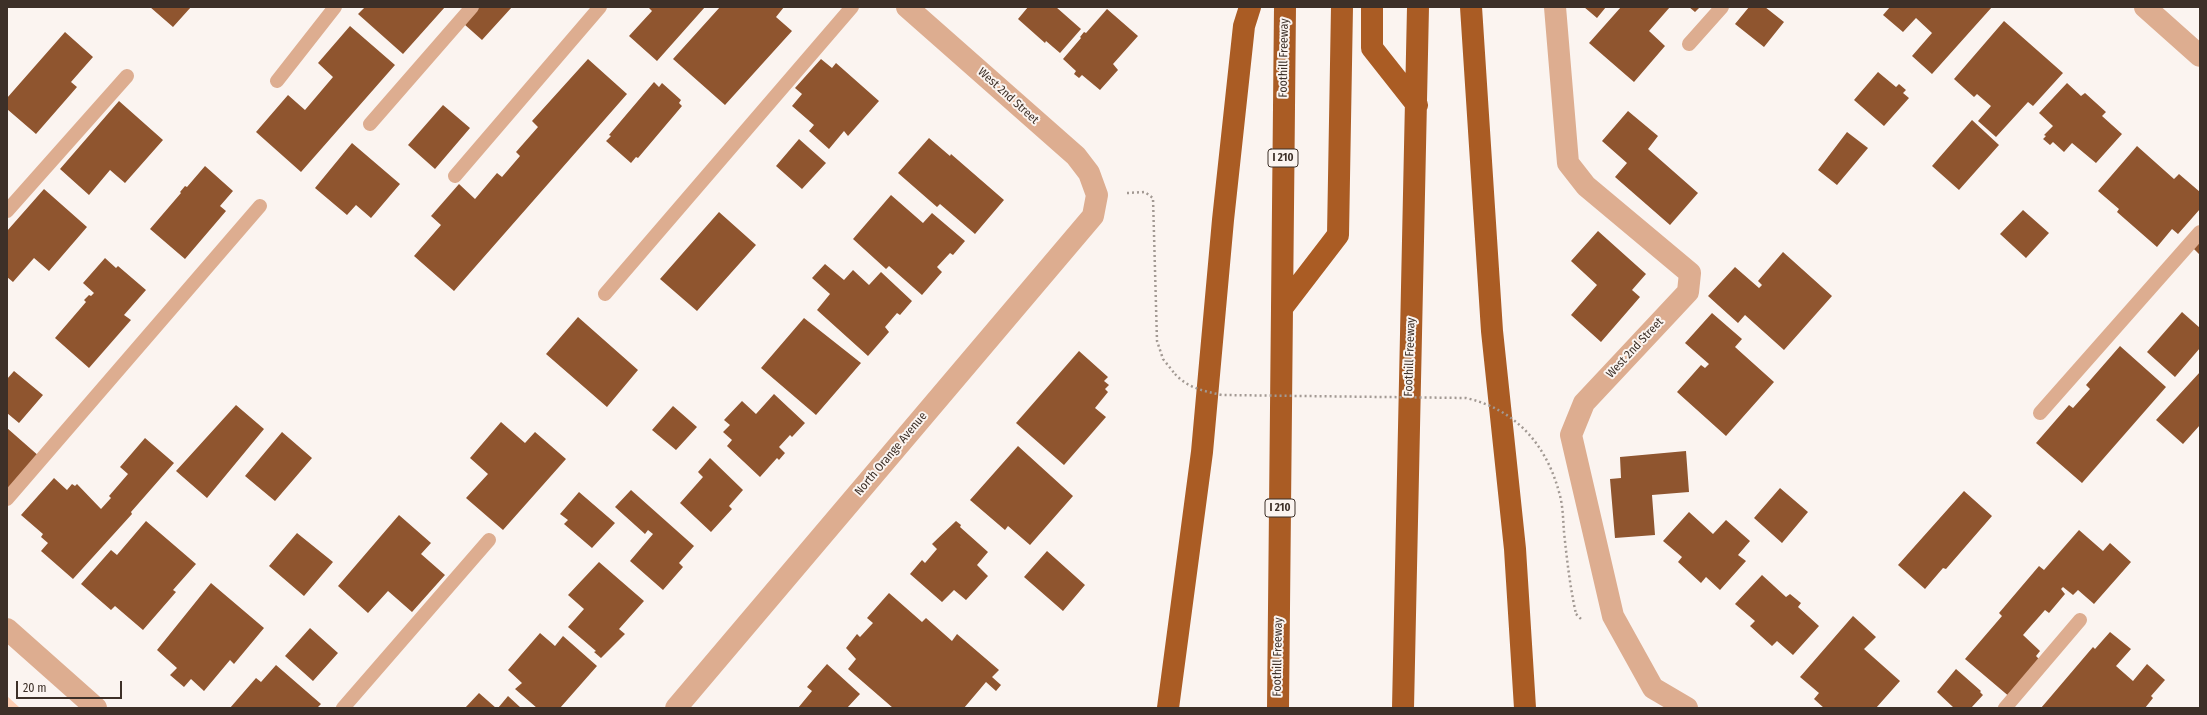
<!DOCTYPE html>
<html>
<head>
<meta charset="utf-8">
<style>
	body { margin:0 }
	#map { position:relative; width:2207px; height:715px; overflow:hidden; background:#fbf4f0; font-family:"Fira Sans Condensed",sans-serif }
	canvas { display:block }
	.frame { position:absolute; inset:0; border:8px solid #3d3028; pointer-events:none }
	.scale { position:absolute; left:16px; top:681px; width:106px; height:18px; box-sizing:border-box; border:2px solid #3d3028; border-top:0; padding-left:5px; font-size:12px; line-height:14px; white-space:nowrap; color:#3d3028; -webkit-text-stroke:3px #fbf4f0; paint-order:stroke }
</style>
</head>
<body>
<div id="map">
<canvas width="2207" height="715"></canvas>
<div class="frame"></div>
<div class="scale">20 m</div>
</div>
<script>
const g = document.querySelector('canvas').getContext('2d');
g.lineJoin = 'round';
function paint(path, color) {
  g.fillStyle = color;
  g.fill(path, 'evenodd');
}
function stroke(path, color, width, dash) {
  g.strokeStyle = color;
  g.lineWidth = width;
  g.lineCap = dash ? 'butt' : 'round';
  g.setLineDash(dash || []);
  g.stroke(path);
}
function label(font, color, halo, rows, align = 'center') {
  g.font = font + ' "Fira Sans Condensed",sans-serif';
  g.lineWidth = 4;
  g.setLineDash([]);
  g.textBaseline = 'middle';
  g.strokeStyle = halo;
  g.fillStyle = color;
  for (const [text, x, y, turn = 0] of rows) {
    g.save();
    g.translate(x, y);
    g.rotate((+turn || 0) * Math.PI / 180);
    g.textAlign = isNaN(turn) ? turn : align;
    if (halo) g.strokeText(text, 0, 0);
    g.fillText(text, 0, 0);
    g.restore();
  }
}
paint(new Path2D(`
	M7,696L20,708H7Z`), '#fecfb3');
paint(new Path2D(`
	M150,7H191L173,27Z
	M365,7H445L403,54L358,14Z
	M479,7H512L482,40L464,24Z
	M648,7H705L657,61L629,36L652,11Z
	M720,7H784L776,17L792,31L725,105L673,59Z
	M1028,7H1056L1081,29L1060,53L1046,41L1045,43L1018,19Z
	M1584,7H1606L1597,18Z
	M1621,7H1670L1649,31L1665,46L1634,82L1589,43Z
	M1689,7H1700L1695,12Z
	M1749,7H1765L1784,22L1764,47L1735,24Z
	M1890,7H1992L1932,74L1912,56L1932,33L1916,18L1903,32L1883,15Z
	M1107,9L1138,36L1113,64L1118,70L1100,90L1082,75L1079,78L1074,74L1076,71L1063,59L1081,38L1080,37L1084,32L1086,33Z
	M2004,21L2063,73L2033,106L2028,102L1996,137L1978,121L1991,106L1977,94L1974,97L1954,79Z
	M350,26L395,65L301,172L256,132L288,95L305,110L333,77L318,63Z
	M65,32L93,57L71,82L77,87L36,134L7,109V98Z
	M588,59L627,94L454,291L414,256L441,225L431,216L459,184L475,199L497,173L502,177L520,156L516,152L538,127L532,121Z
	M821,59L832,68L836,63L879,101L848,136L844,131L829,149L809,131L814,125L792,106L802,94L795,88Z
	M1878,72L1896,87L1899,84L1906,90L1903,93L1909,98L1884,126L1854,100Z
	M654,82L659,87L662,83L681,100L679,103L682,106L638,158L636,157L631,163L606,141L611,136L609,135Z
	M2067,83L2081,96L2085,93L2106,112L2102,116L2122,134L2096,163L2072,143L2064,152L2053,142L2050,145L2043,139L2046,136L2044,135L2053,126L2039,113Z
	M119,101L163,140L125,183L110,170L89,195L60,169Z
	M443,105L470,128L435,169L408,145Z
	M1628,111L1658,136L1648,149L1698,193L1670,225L1615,177L1627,163L1602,141Z
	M1972,120L1999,145L1959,190L1932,166Z
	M1847,132L1868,148L1837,185L1818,170Z
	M929,138L950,156L951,154L1004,200L975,234L940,204L937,207L898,173Z
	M799,139L826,163L802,189L776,166Z
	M352,143L400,184L371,218L356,205L347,215L315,188Z
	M2137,146L2174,179L2179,174L2200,192V209L2178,234L2172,229L2157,247L2117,212L2119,209L2098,191Z
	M205,166L233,191L220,206L226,211L185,259L150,229L181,193L180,192L185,186L187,187Z
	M44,189L87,227L49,271L34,258L13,282L7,277V231Z
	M891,195L923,223L932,213L965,241L953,255L950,253L937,267L942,272L922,295L889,266L886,269L853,239Z
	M2023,210L2049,233L2026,258L2000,234Z
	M719,212L756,245L697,311L660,279Z
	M1598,231L1646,274L1632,290L1640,297L1601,342L1571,315L1597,285L1571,261Z
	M2200,239V255L2193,248Z
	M1783,252L1832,296L1784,350L1745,315L1738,323L1708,296L1735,267L1759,288L1762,285L1758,281Z
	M105,258L116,268L118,266L146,290L124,315L131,320L89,368L55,338L86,302L84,300L89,295L91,296L94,293L83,283Z
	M825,264L844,280L853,270L869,285L881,272L912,301L900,315L897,313L885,327L889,332L868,356L817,310L830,294L812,278Z
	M2182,312L2200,328V348L2175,377L2147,352Z
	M1712,313L1742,339L1735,347L1774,382L1726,436L1677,392L1701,365L1705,368L1709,364L1685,343Z
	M578,317L638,370L607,407L546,354Z
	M804,318L861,363L816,415L761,368Z
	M2120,346L2166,387L2082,483L2036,443L2069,405L2073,408L2090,389L2086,385Z
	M1079,351L1108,377L1104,381L1109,385L1105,389L1108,392L1095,408L1106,417L1064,465L1016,423Z
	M14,371L43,395L19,423L7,413V379Z
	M2200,372V425L2183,444L2156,420Z
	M774,394L805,423L792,437L790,435L779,447L785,453L779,460L777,458L760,477L727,446L732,440L723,432L730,425L724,420L742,401L756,414Z
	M236,405L264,429L207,498L176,471Z
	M673,406L697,427L676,450L652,430Z
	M501,422L525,443L535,432L566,459L503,530L466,498L488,474L470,458Z
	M7,428L40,457L7,494Z
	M282,432L312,458L275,501L245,476Z
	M145,438L174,463L131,512L132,514L73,579L41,551L48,543L41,537L43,534L21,515L54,478L67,490L72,484L75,486L77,484L101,509L111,498L109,496L128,474L120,467Z
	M1018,446L1073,496L1030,545L1008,526L1005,530L970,500Z
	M1686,451L1689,492L1652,495L1655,535L1615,538L1610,479L1621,478L1620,457Z
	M710,458L743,490L729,506L732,509L711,532L680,503L703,477L698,472Z
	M1780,488L1808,512L1782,543L1754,518Z
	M631,490L694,546L679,563L683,567L663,590L630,561L653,534L648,530L645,534L615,507Z
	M1964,491L1992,516L1946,569L1943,568L1925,589L1898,565Z
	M579,492L615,523L592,548L564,524L568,520L560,514Z
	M1689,512L1713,534L1726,520L1750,541L1738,555L1746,561L1720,590L1706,577L1701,583L1678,562L1682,557L1663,541Z
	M399,515L431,543L421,554L445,575L412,612L388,591L368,613L338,586Z
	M146,521L196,564L173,590L176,592L143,630L115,606L111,610L81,584L111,550L117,555Z
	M956,521L961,525L960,527L988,552L977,565L988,576L966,600L954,590L942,602L910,574L922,560L925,563L937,549L932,544Z
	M2079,530L2103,551L2110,543L2131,562L2094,604L2078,590L2073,595L2063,587L2061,589L2065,594L2049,613L2045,610L2023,635L2040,651L2036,656L2042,662L2011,698L1965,659L2002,616L1999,613L2039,566L2044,570Z
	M297,533L333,562L304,596L269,566Z
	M1047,551L1085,585L1063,611L1024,577Z
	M599,562L644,601L619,629L625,634L601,658L594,652L596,651L568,627L584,609L568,595Z
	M1762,575L1786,597L1790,594L1801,603L1798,607L1819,626L1793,655L1777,641L1772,646L1750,626L1755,621L1735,604Z
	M211,583L264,628L234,664L230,660L204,691L191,679L184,687L170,675L177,668L157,650Z
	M889,593L922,622L926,618L952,641L957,634L999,670L992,677L1001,685L996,691L986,682L964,708H893L848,669L856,659L846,648L857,634L860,637L873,623L867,618Z
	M1853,616L1876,637L1864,649L1900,681L1876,708H1824L1814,699L1819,693L1800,677Z
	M310,628L338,653L313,681L285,656Z
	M2110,632L2131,649L2116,666L2133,681L2147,664L2165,680L2151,696L2153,698L2145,708H2041L2093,647L2095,649Z
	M540,633L555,646L563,636L597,666L560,708H537L515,689L522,683L508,670Z
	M827,664L860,694L847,708H798L812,691L807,687Z
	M276,665L321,704L317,708H230L256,678L261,682Z
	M1956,669L1981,691L1980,692L1983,695L1971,708H1954L1937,692Z
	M479,693L496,708H465Z
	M508,696L521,708H498Z`), '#8f552f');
stroke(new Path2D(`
	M1127,193L1145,192L1153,198L1157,341L1163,359L1175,374
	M1576,614L1582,620`), '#a29993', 2.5, [2, 3]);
stroke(new Path2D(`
	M1689,44L1722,7
	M277,81L335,7
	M370,124L472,7
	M455,176L600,7
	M7,211L127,76
	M605,294L852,7
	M2040,413L2200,232
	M7,499L260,206
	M343,708L489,540
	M2005,708L2080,620`), '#ddad90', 14);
stroke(new Path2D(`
	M1555,7L1568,163L1586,186L1690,273L1688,292L1584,403L1571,435L1613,616L1653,688L1687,708
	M2145,7L2200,56
	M7,629L96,708
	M676,708L1093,216L1097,195L1089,173L1076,156L907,7`), '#ddad90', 22);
stroke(new Path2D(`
	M1372,7V48L1417,105
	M1471,7L1492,331L1515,549L1525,708
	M1282,308L1338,235L1342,7
	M1168,708L1202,452L1223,220L1244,26L1250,7
	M1278,708L1285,7
	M1403,708L1418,7`), '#aa5c24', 22);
stroke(new Path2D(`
	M1175,374C1188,388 1203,391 1222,395L1466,398C1515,409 1546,444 1559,492C1563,505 1563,519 1564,532C1567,560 1570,587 1576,614`), '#a29993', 2.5, [2, 3]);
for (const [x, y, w] of [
	[1283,158,30],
	[1280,508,30]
]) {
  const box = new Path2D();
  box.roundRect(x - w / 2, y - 9, w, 18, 3);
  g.fillStyle = '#fbf4f0';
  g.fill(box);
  stroke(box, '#3d3028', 1);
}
label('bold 11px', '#3d3028', null, [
	["I 210",1283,158],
	["I 210",1280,508]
]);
label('12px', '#3d3028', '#fbf4f0', [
	["Foothill Freeway",1284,58,-89],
	["West 2nd Street",1008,96,42],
	["West 2nd Street",1635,348,-47],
	["Foothill Freeway",1410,357,-88],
	["North Orange Avenue",891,454,-50],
	["Foothill Freeway",1278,657,-89]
]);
</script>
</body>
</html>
